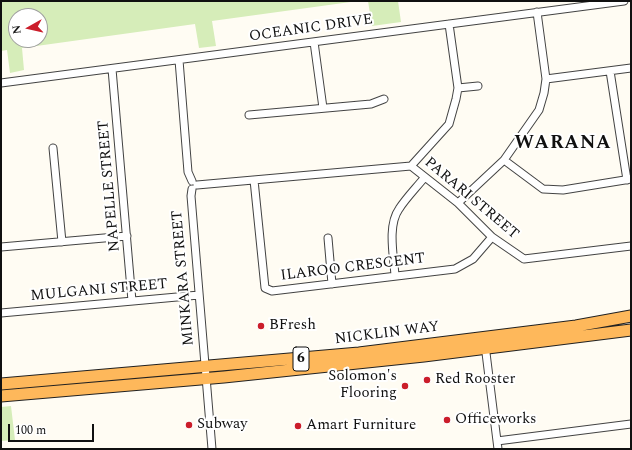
<!DOCTYPE html>
<html>
<head>
<meta charset="utf-8">
<style>
	body { margin:0 }
	#map { position:relative; width:632px; height:450px; overflow:hidden; background:#fffcf3; font-family:Spectral,serif }
	canvas { display:block }
	.frame { position:absolute; inset:0; border:2px solid #101010; pointer-events:none }
	.north { position:absolute; left:8px; top:8px; width:40px; height:40px; box-sizing:border-box; background:#fff; border:1px solid #9f9f9f; border-radius:50%; rotate:262deg; font-size:11px; font-weight:700; line-height:16px; text-align:center; color:#101010 }
	.north::after { content:''; display:block; margin:auto; width:14px; height:18px; background:#cb1d2a; clip-path:polygon(50% 0,100% 100%,50% 72%,0 100%) }
	.scale { position:absolute; left:8px; top:424px; width:86px; height:18px; box-sizing:border-box; border:2px solid #101010; border-top:0; padding-left:5px; font-size:12px; line-height:14px; white-space:nowrap; color:#101010; -webkit-text-stroke:3px #fff; paint-order:stroke }
</style>
</head>
<body>
<div id="map">
<canvas width="632" height="450"></canvas>
<div class="frame"></div>
<div class="north">N</div>
<div class="scale">100 m</div>
</div>
<script>
const g = document.querySelector('canvas').getContext('2d');
g.lineJoin = 'round';
function paint(path, color) {
  g.fillStyle = color;
  g.fill(path, 'evenodd');
}
function stroke(path, color, width, dash) {
  g.strokeStyle = color;
  g.lineWidth = width;
  g.lineCap = dash ? 'butt' : 'round';
  g.setLineDash(dash || []);
  g.stroke(path);
}
function label(font, color, halo, rows, align = 'center') {
  g.font = font + ' Spectral,serif';
  g.lineWidth = 4;
  g.setLineDash([]);
  g.textBaseline = 'middle';
  g.strokeStyle = halo;
  g.fillStyle = color;
  for (const [text, x, y, turn = 0] of rows) {
    g.save();
    g.translate(x, y);
    g.rotate((+turn || 0) * Math.PI / 180);
    g.textAlign = isNaN(turn) ? turn : align;
    if (halo) g.strokeText(text, 0, 0);
    g.fillText(text, 0, 0);
    g.restore();
  }
}
paint(new Path2D(`
	M1,1H358L212,21L216,46L199,48L195,24L22,48L24,70L10,73L7,50L1,51ZM16,16H40V40H16Z
	M368,1H398L401,22L372,26Z
	M11,406L15,440L1,441V407Z`), '#d6edb9');
const minor = new Path2D(`
	M314,42L323,108
	M179,60L188,172L192,181
	M112,69L132,301
	M610,71L627,180
	M546,79L631,68
	M1,83L624,1
	M458,88L478,86
	M249,115L371,104L384,99
	M53,148L62,242
	M504,160L543,189L563,190L631,179
	M411,166L449,124L456,99L458,88L449,24
	M254,180L265,288L272,291L455,269L473,259L492,237
	M197,185L411,166L458,203L492,237L524,259L631,246
	M192,189L191,196L212,449
	M458,203L504,160L539,110L544,93L546,79L537,12
	M328,238L332,284
	M1,247L127,236
	M395,276C394,257 387,226 399,209C406,198 416,188 424,178
	M1,313L199,295
	M485,345L498,449
	M497,441L631,424`);
const trunk = new Path2D(`
	M1,384L359,353L576,326L631,316
	M1,396L224,377L424,356L631,330`);
stroke(minor, '#434343', 9);
stroke(trunk, '#212121', 13);
stroke(minor, '#fff', 7);
stroke(trunk, '#feb85b', 11);
for (const [x, y, r, color] of [
	[261,326,4,"#cb1d2a"],
	[427,380,4,"#cb1d2a"],
	[405,386,4,"#cb1d2a"],
	[447,420,4,"#cb1d2a"],
	[189,425,4,"#cb1d2a"],
	[298,426,4,"#cb1d2a"]
]) {
  const dot = new Path2D();
  dot.arc(x, y, r, 0, 2 * Math.PI);
  g.fillStyle = color;
  g.fill(dot);
  stroke(dot, '#fff', 1.5);
}
for (const [x, y, w] of [
	[301,359,16]
]) {
  const box = new Path2D();
  box.roundRect(x - w / 2, y - 12, w, 24, 3);
  g.fillStyle = '#fff';
  g.fill(box);
  stroke(box, '#101010', 1);
}
label('bold 14px', '#101010', null, [
	["6",301,359]
]);
label('15px', '#101010', '#fff', [
	["OCEANIC DRIVE",311,29,-8],
	["NAPELLE STREET",110,186,-95],
	["PARARI STREET",471,199,40],
	["ILAROO CRESCENT",353,268,-7],
	["MINKARA STREET",184,278,-95],
	["MULGANI STREET",99,291,-5],
	["NICKLIN WAY",387,334,-7]
]);
label('15px', '#101010', '#fff', [
	["BFresh",269,326],
	["Solomon's",397,377,"right"],
	["Flooring",397,394,"right"],
	["Red Rooster",435,380],
	["Officeworks",455,420],
	["Subway",197,425],
	["Amart Furniture",306,426]
], 'left');
g.letterSpacing = '1px';
label('bold 19px', '#101010', '#fff', [
	["WARANA",563,144]
]);
g.letterSpacing = '0px';
</script>
</body>
</html>
